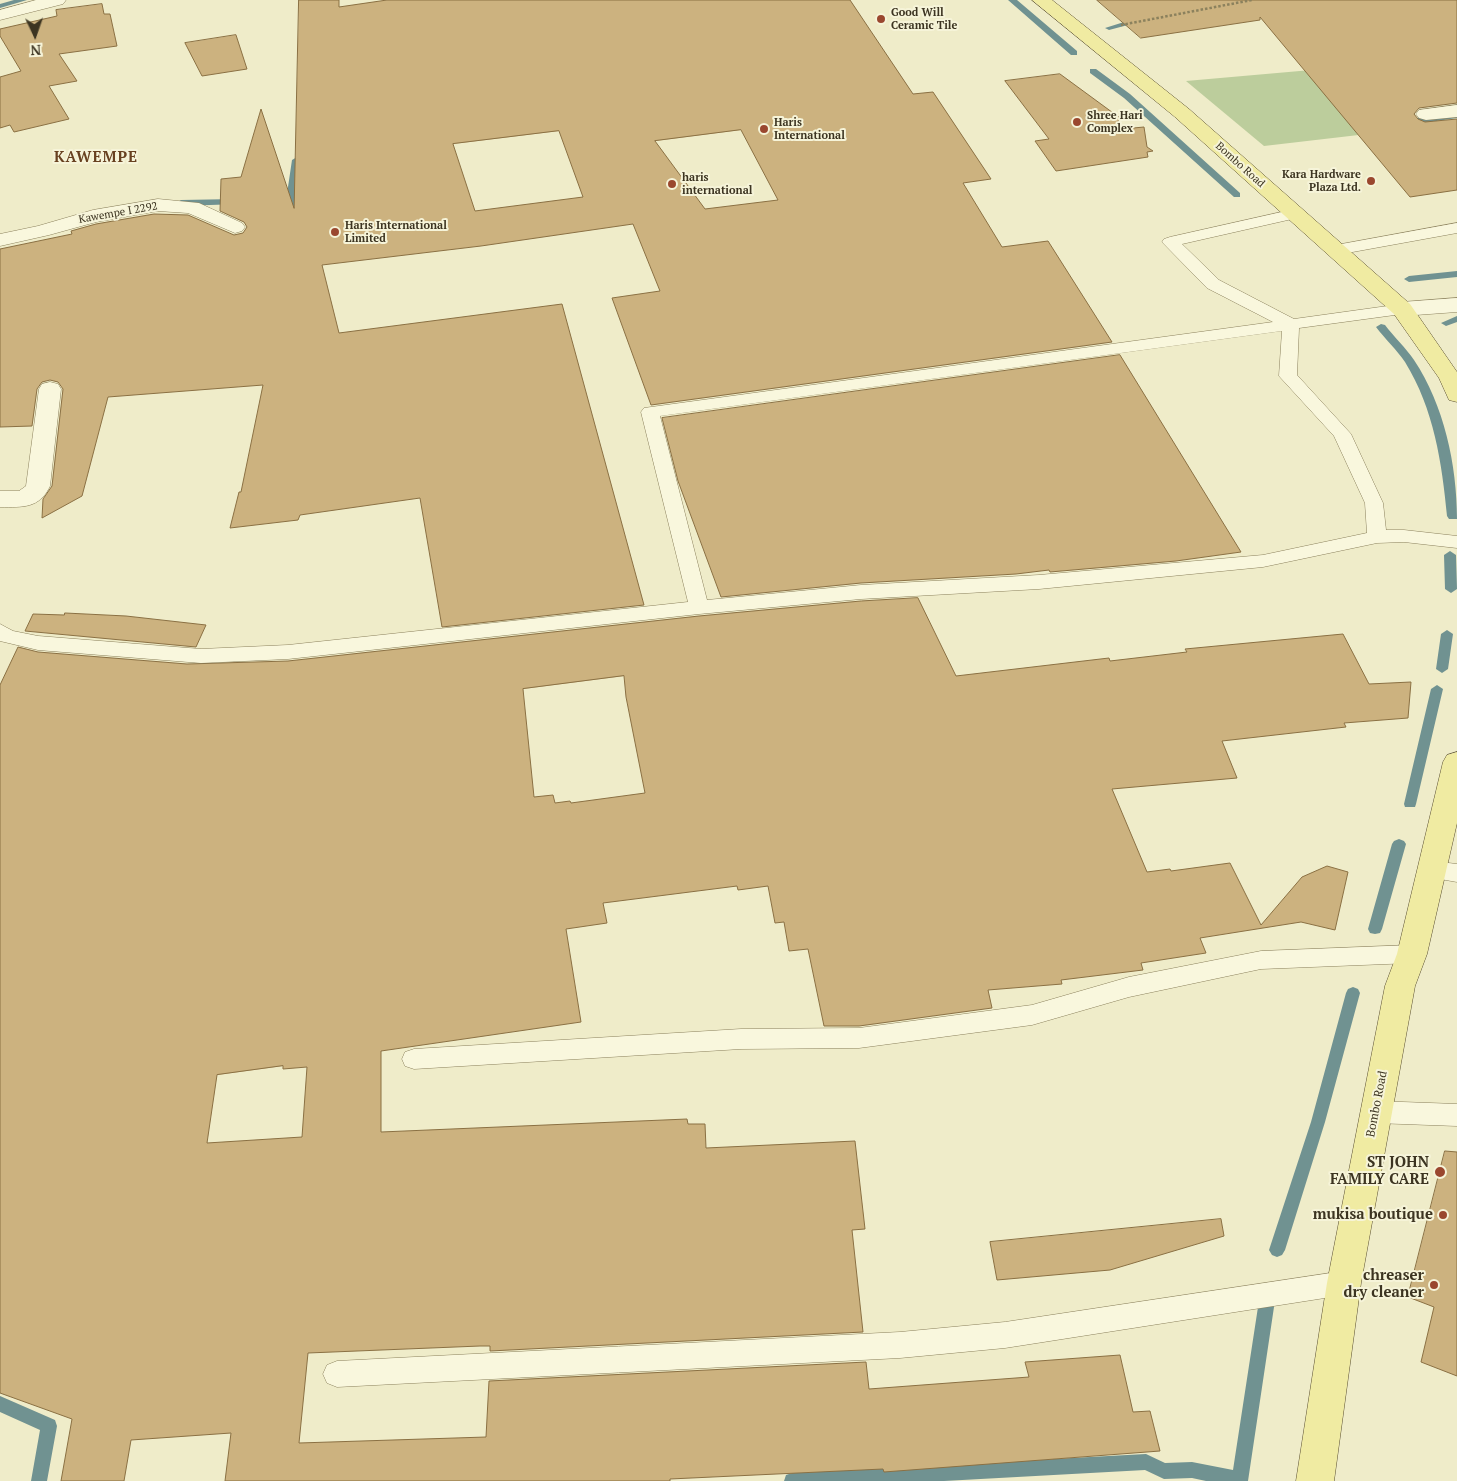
<!DOCTYPE html>
<html>
<head>
<meta charset="utf-8">
<style>
	body { margin:0 }
	#map { position:relative; width:1457px; height:1481px; overflow:hidden; background:#efecc9; font-family:"PT Serif",serif }
	canvas { display:block }
	.north { position:absolute; left:10px; top:10px; width:50px; height:50px; -webkit-text-stroke:4px #f6f4d9; paint-order:stroke; rotate:177deg; font-size:14px; font-weight:700; line-height:20px; text-align:center; color:#3c3421 }
	.north::after { content:''; display:block; margin:auto; width:18px; height:22px; background:#3c3421; clip-path:polygon(50% 0,100% 100%,50% 72%,0 100%) }
</style>
</head>
<body>
<div id="map">
<canvas width="1457" height="1481"></canvas>
<div class="north">N</div>
</div>
<script>
const g = document.querySelector('canvas').getContext('2d');
g.lineJoin = 'round';
function paint(path, color) {
  g.fillStyle = color;
  g.fill(path, 'evenodd');
}
function stroke(path, color, width, dash) {
  g.strokeStyle = color;
  g.lineWidth = width;
  g.lineCap = dash ? 'butt' : 'round';
  g.setLineDash(dash || []);
  g.stroke(path);
}
function label(font, color, halo, rows, align = 'center') {
  g.font = font + ' "PT Serif",serif';
  g.lineWidth = 4;
  g.setLineDash([]);
  g.textBaseline = 'middle';
  g.strokeStyle = halo;
  g.fillStyle = color;
  for (const [text, x, y, turn = 0] of rows) {
    g.save();
    g.translate(x, y);
    g.rotate((+turn || 0) * Math.PI / 180);
    g.textAlign = isNaN(turn) ? turn : align;
    if (halo) g.strokeText(text, 0, 0);
    g.fillText(text, 0, 0);
    g.restore();
  }
}
paint(new Path2D(`
	M1334,68L1393,131L1264,146L1186,81Z`), '#bccd9c');
paint(new Path2D(`
	M14,0H27L0,8V4Z
	M1008,0H1017L1077,51V55H1071Z
	M1140,17L1144,19L1143,21L1109,30L1105,28Z
	M1090,69H1096L1130,94L1240,193V197H1234L1124,98L1090,73Z
	M1457,112V118L1403,126L1399,123L1403,120Z
	M297,157L302,160L294,214L289,217L284,214L292,160Z
	M236,199L239,200V204L181,206L176,203L181,200Z
	M1457,271V277L1409,282L1404,279L1409,276Z
	M1457,316V322L1446,326L1441,323Z
	M1381,324L1385,325C1394,337 1406,348 1414,360C1444,405 1457,465 1457,519H1449L1447,516C1442,463 1434,409 1405,362C1397,350 1385,339 1376,327Z
	M1450,551L1456,555L1457,589L1451,593L1445,589L1444,555Z
	M1447,630L1453,634L1448,669L1442,673L1436,669L1441,634Z
	M1437,685L1443,689L1416,804L1415,807H1405L1404,804L1431,689Z
	M1399,839L1404,841L1406,844L1382,929L1380,933L1375,934L1370,933L1368,929L1392,844L1394,841Z
	M1353,987L1358,989L1360,993L1325,1122L1285,1250L1282,1255L1277,1257L1272,1255L1269,1250L1311,1122L1346,993L1348,989Z
	M1266,1300L1272,1302L1274,1307L1248,1481H1206L1192,1478L1164,1479L1145,1470L944,1481H784L786,1475L792,1473L1146,1454L1165,1463L1192,1462L1233,1470L1258,1307L1260,1302Z
	M0,1396L55,1420L57,1426L47,1481H31L40,1430L0,1412Z`), '#709291');
const building = new Path2D(`
	M299,0H339V7L387,0H850L913,94L933,92L991,179L963,183L1002,247L1048,241L1112,342L651,405L612,298L660,291L633,224L481,246L322,265L339,333L562,304L644,605L442,627L420,498L300,515L298,520L230,528L239,492H241L263,385L108,397L82,496L42,518L43,499L52,486L63,389L58,382L50,380L42,382L37,389L32,426L0,427V249L72,234L71,231L96,224L154,214L188,215L234,235L243,233L247,227L244,222L220,211L221,179L241,177L261,109L294,208ZM741,130L778,200L705,209L655,141ZM559,131L583,197L475,211L453,144Z
	M1097,0H1457V103L1419,108L1414,114L1418,119L1425,122L1457,119V190L1410,197L1260,17V20L1141,38Z
	M102,4L104,14H110L117,46L59,54L77,81L49,86L69,119L14,132L10,125L0,128V77L21,71L0,36V29L57,16L56,10Z
	M236,35L247,69L202,76L185,43Z
	M1060,74L1120,118L1116,125L1123,129L1144,127L1147,147L1153,151L1147,152L1148,157L1056,171L1035,141L1049,139L1005,81Z
	M1120,355L1241,552L1176,561L1050,572L1049,570L1016,574L861,583L721,597L678,481L662,418Z
	M918,598L956,676L1109,658L1110,661L1187,652L1185,649L1343,634L1369,684L1411,682L1408,718L1344,723L1346,727L1222,741L1237,778L1112,789L1147,872L1170,869L1171,871L1230,863L1261,925L1302,877L1327,866L1348,872L1335,930L1301,922L1200,938L1206,953L1141,963L1143,970L1061,980L1062,984L988,990L992,1008L859,1026H824L808,949L789,951L784,922L775,923L768,886L738,890L737,886L603,903L607,923L566,929L581,1022L381,1051V1132L687,1119L688,1124H705L706,1148L855,1141L865,1229L852,1230L863,1332L490,1351V1346H480L308,1353L299,1443L486,1437L489,1381L866,1362L869,1389L1029,1377L1025,1362L1120,1355L1133,1412L1150,1411L1160,1451L884,1472L883,1469L670,1479V1481H225L231,1433L131,1440L124,1481H61L72,1419L0,1393V685L18,647L38,652L187,664L288,661L699,616L861,601ZM624,676L626,697L645,793L571,803L570,801L555,803L553,795L534,797L523,689ZM283,1066V1069L307,1067L302,1137L207,1143L217,1075Z
	M65,613L126,616L206,625L196,647L25,631L33,614L64,615Z
	M1445,1151L1457,1152V1376L1421,1362L1434,1307L1408,1297Z
	M1221,1219L1224,1236L1110,1270L997,1280L990,1242Z`);
paint(building, '#ccb27f');
stroke(building, '#8a7043', 1);
const lane = new Path2D(`
	M1295,209L1301,211L1303,214L1301,217L1182,244L1219,280L1294,319L1402,304L1408,305L1410,309L1408,313L1402,314L1299,328L1297,375L1351,434L1383,503L1386,530H1404L1457,536V548L1404,542L1377,543L1263,567L1039,589L861,599L699,614L288,659L201,663L38,650L0,641V624L13,631L38,636L201,649L288,645L688,602L641,412L644,408L1273,322L1207,288L1162,242L1164,239L1170,237ZM1282,331L1279,376L1334,436L1365,503L1367,533L1263,555L1039,575L861,585L707,600L660,416Z
	M1457,223V233L1336,255L1330,253L1328,250L1330,247L1336,245Z
	M1431,861L1457,864V882L1423,876L1420,870L1423,864Z
	M1412,945L1420,947L1424,954L1420,961L1412,963L1261,969L1129,997L1032,1025L859,1048L741,1049L414,1069L405,1066L402,1059L405,1052L414,1049L741,1029L859,1028L1032,1005L1129,977L1261,951Z
	M1375,1101L1457,1104V1126L1375,1123L1366,1119L1362,1112L1366,1105Z
	M1344,1271L1353,1274L1357,1283L1353,1292L1344,1295L1005,1348L900,1358L337,1387L327,1383L323,1374L327,1365L337,1361L900,1332L1005,1322Z`);
const street = new Path2D(`
	M36,0H66L63,4L0,20V10Z
	M1457,105V117L1426,120L1419,118L1416,114L1419,110Z
	M158,199L199,203L242,223L245,227L242,231L235,233L188,213L158,211L96,222L49,235L0,246V234L38,226L93,210Z
	M1457,298V312L1402,316L1394,314L1391,309L1394,304L1402,302Z
	M50,382L58,384L61,389L50,486C39,509 23,507 0,507V491H19L26,486L39,389L42,384Z`);
const primary = new Path2D(`
	M1032,0H1052L1189,109L1410,304L1457,372V402L1449,400L1439,378L1394,314L1175,117Z
	M1457,752V823L1427,954L1415,986L1361,1283L1334,1481H1296L1327,1283L1385,986L1397,954L1443,762L1447,755Z`);
stroke(lane, '#8b815d', 1);
stroke(street, '#8b815d', 1);
stroke(primary, '#594e31', 1);
stroke(new Path2D(`
	M1121,25L1252,0`), '#8b815d', 2.5, [2.5, 2]);
paint(lane, '#f9f7dd');
paint(street, '#f9f7dd');
paint(primary, '#f0eba2');
for (const [x, y, r, color] of [
	[881,19,5,"#9a472e"],
	[1077,122,5,"#9a472e"],
	[764,129,5,"#9a472e"],
	[1371,181,5,"#9a472e"],
	[672,184,5,"#9a472e"],
	[335,232,5,"#9a472e"],
	[1440,1172,6,"#9a472e"],
	[1443,1215,5,"#9a472e"],
	[1434,1285,5,"#9a472e"]
]) {
  const dot = new Path2D();
  dot.arc(x, y, r, 0, 2 * Math.PI);
  g.fillStyle = color;
  g.fill(dot);
  stroke(dot, '#f6f4d9', 2);
}
label('bold 11px', '#3c3421', '#f6f4d9', [
	["Good Will",891,13],
	["Ceramic Tile",891,26],
	["Shree Hari",1087,116],
	["Complex",1087,129],
	["Haris",774,123],
	["International",774,136],
	["Kara Hardware",1361,175,"right"],
	["Plaza Ltd.",1361,188,"right"],
	["haris",682,178],
	["international",682,191],
	["Haris International",345,226],
	["Limited",345,239]
], 'left');
label('11px', '#3c3421', '#f6f4d9', [
	["Bombo Road",1240,165,42],
	["Kawempe I 2292",118,213,-10]
]);
label('12px', '#3c3421', '#f6f4d9', [
	["Bombo Road",1377,1104,-79]
]);
g.letterSpacing = '1px';
label('bold 15px', '#684120', '#f6f4d9', [
	["KAWEMPE",96,158]
]);
g.letterSpacing = '0px';
label('bold 15px', '#3c3421', '#f6f4d9', [
	["ST JOHN",1429,1163],
	["FAMILY CARE",1429,1180],
	["mukisa boutique",1433,1215],
	["chreaser",1424,1276],
	["dry cleaner",1424,1293]
], 'right');
</script>
</body>
</html>
